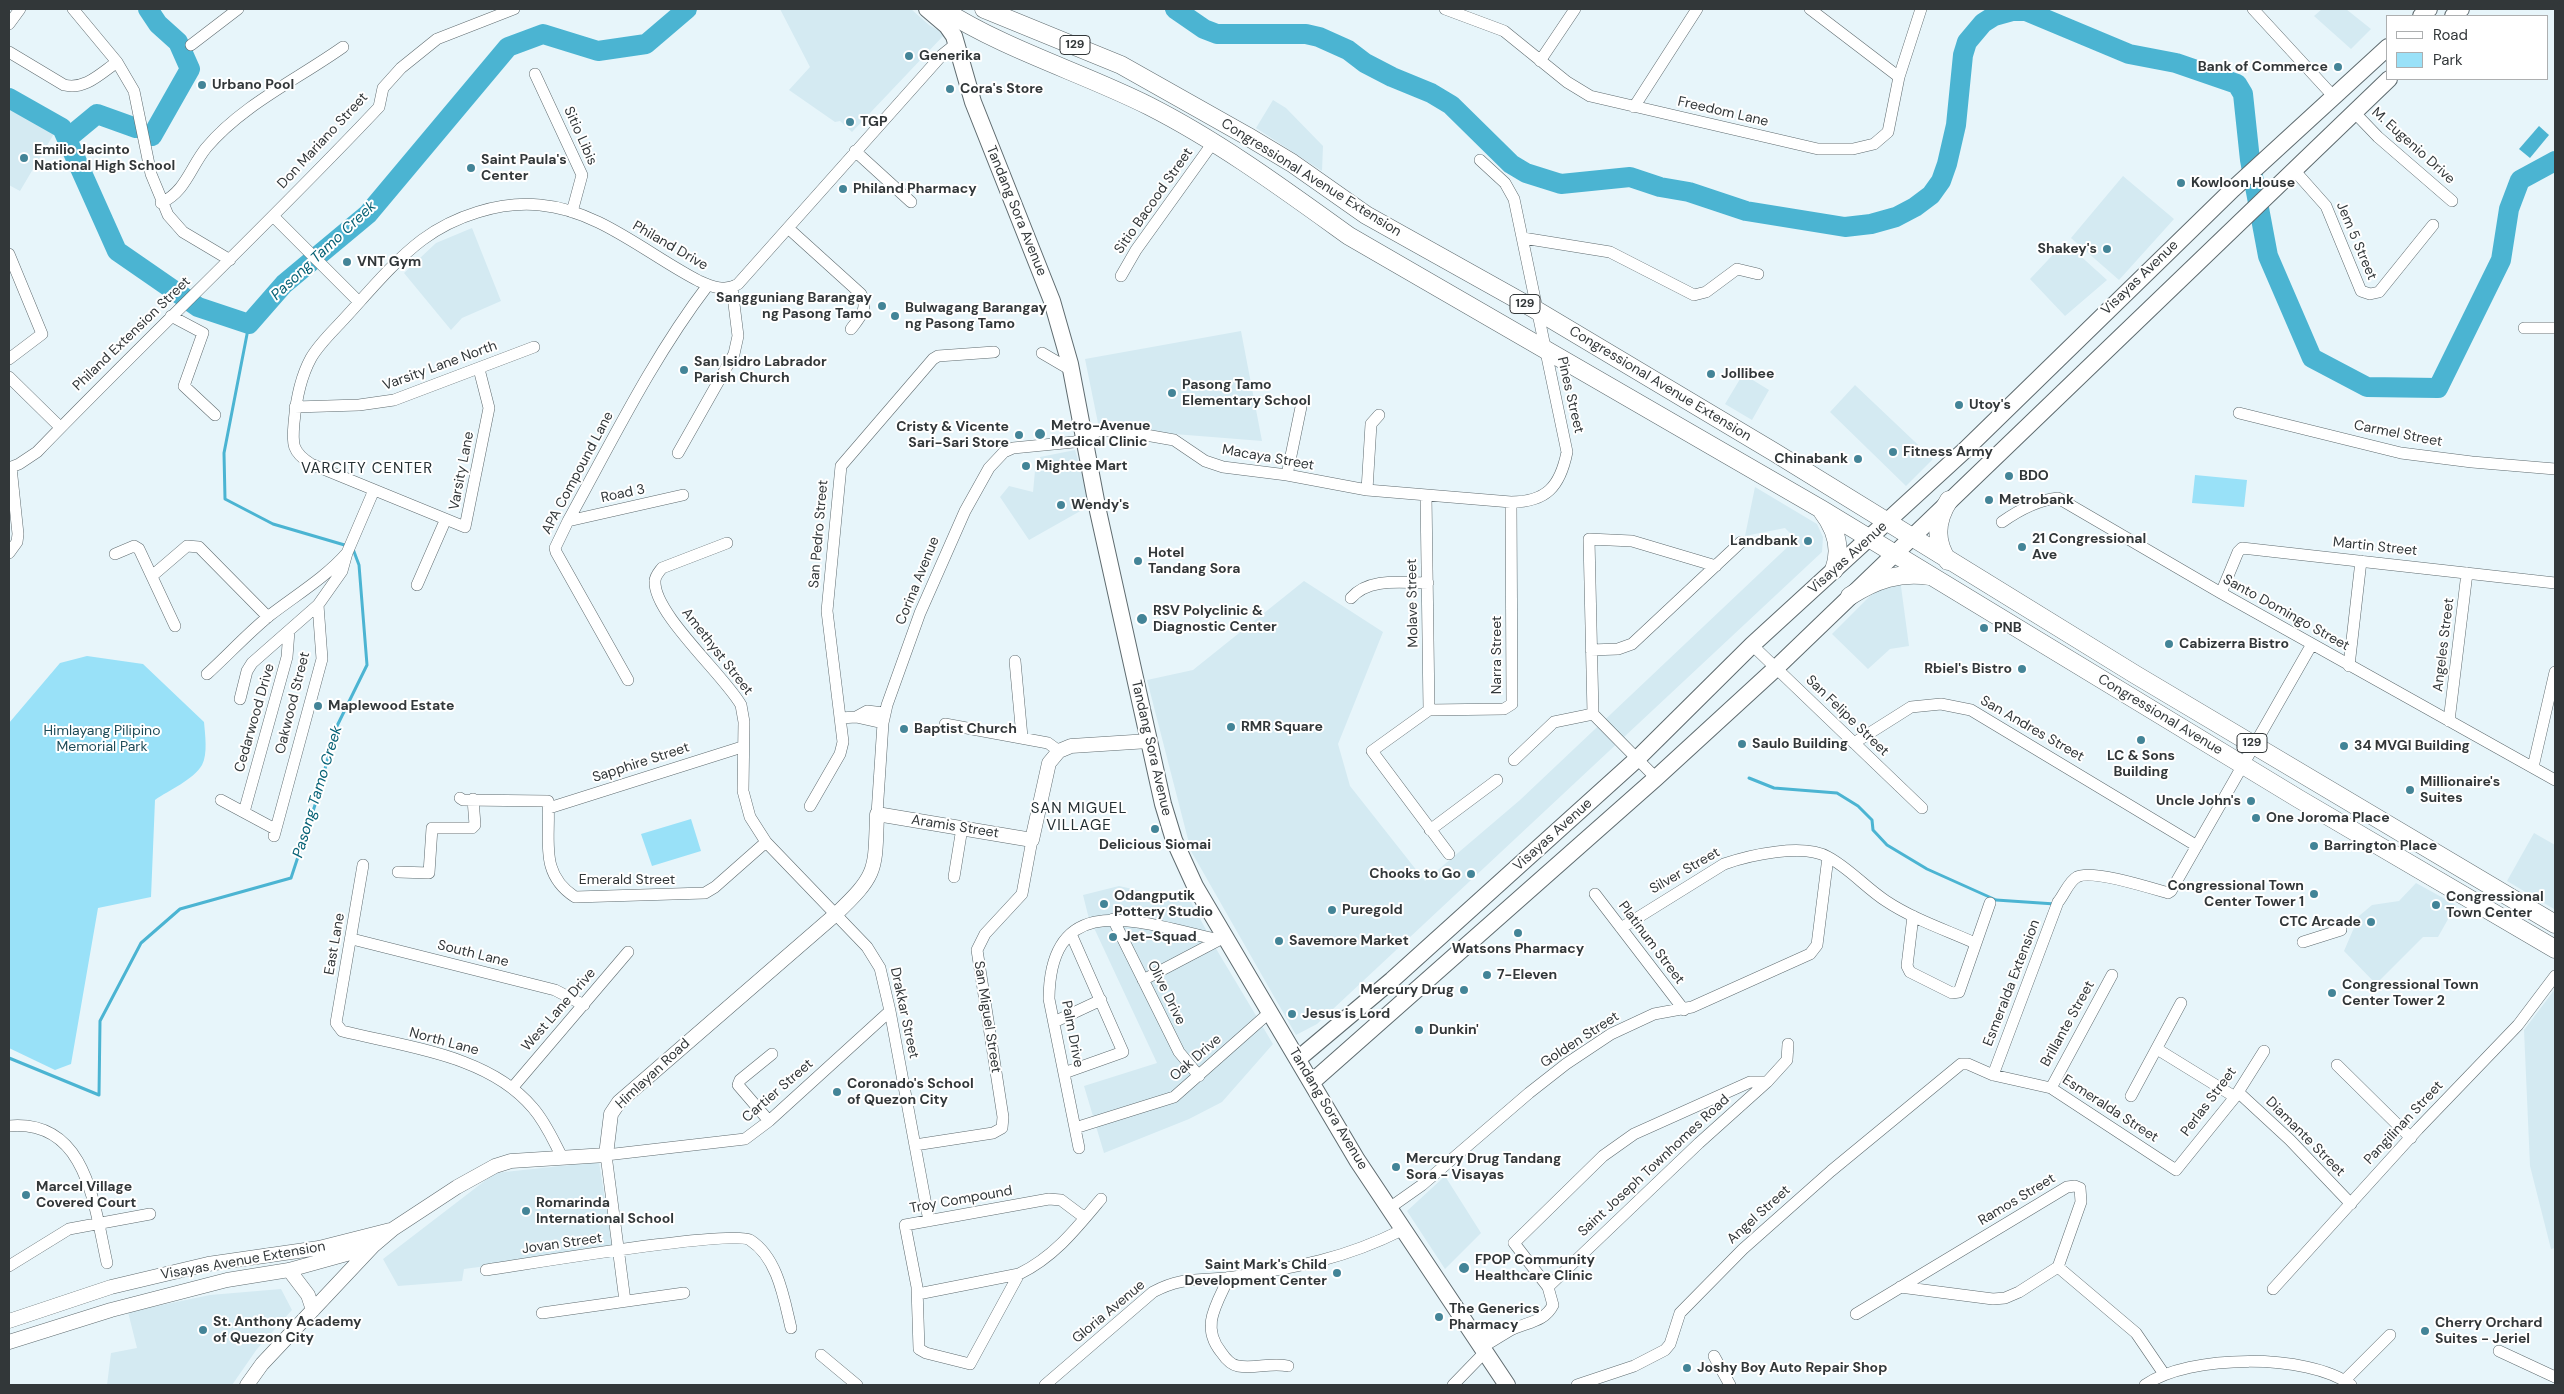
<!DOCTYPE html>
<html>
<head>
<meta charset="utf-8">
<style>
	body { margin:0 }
	#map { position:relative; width:2564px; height:1394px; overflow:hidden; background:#e7f5fa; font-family:"DM Sans",sans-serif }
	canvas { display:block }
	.frame { position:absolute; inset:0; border:10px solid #323739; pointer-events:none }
	.legend { position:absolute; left:2386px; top:15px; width:162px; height:65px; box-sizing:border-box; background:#fff; border:1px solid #adafb0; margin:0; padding:6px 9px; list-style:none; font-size:15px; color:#323739 }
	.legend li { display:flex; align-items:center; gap:10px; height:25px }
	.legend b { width:25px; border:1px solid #adafb0 }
</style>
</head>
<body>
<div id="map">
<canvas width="2564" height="1394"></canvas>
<div class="frame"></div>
<ul class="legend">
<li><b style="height:6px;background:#fff"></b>Road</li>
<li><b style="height:14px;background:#99e1f8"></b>Park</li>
</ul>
</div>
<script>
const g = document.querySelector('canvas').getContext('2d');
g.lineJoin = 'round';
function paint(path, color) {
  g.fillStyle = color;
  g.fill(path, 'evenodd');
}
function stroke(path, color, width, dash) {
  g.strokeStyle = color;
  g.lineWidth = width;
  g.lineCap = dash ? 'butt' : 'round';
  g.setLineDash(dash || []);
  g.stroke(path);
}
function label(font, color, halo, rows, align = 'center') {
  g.font = font + ' "DM Sans",sans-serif';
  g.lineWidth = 4;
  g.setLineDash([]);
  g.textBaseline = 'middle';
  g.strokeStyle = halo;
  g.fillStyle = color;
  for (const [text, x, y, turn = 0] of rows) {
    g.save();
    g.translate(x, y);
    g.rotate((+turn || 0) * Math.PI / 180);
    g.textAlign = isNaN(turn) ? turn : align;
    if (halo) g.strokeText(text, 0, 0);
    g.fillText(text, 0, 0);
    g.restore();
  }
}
paint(new Path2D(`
	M780,9H911L929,25L945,34L852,132L840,121L835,122L789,90L810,67Z
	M2322,9H2346L2371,29L2351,49L2314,16Z
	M1273,100L1286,108L1323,146L1322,171L1256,128Z
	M9,104L55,132L20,191L9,185Z
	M2123,176L2174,219L2119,280L2071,238Z
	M472,228L501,301L462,318L451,330L404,273L436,243Z
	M2065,242L2107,280L2065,316L2030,279Z
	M1241,331L1262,441L1099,428L1085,359Z
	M1743,374L1769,390L1752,420L1725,404Z
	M1855,385L1933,459L1906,486L1830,412Z
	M1075,450L1091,505L1029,540L1000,497L1009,486L1033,492L1035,471L1041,469L1040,457Z
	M1755,487L1817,524L1823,537L1822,552L1317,1024L1296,1035L1191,851L1147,680L1193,670L1304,581L1383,632L1338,744L1350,786L1425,881L1520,800L1796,539L1785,528L1745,536Z
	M1900,579L1909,646L1890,649L1868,669L1832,634L1880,586Z
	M2534,833L2555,845L2554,909L2507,881Z
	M2416,883L2456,905L2438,937H2423L2376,984L2344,951L2359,916L2372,905L2399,901Z
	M1119,886L1191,902L1218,952L1273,1044L1222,1102L1189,1119L1104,1153L1084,1086L1157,1063L1088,915L1083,895Z
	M2555,989V1248L2551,1249L2530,1166L2524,1030Z
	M599,1162L613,1249L464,1269L462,1281L398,1286L383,1259L495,1173Z
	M1445,1176L1481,1233L1445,1269L1407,1211Z
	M281,1289L292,1310L257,1349L232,1385H107L111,1353L137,1348L128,1312L210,1295Z`), '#d4eaf2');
paint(new Path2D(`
	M2195,475L2247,480L2244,507L2192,503Z
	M87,656L143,664L204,722C205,734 208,754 202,765C193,780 169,790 155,800L151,897L98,908L71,1064L55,1070L9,1048V723L60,663Z
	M691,819L701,851L652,866L641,834Z`), '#99e1f8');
paint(new Path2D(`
	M2539,126L2549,135L2530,158L2519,149Z`), '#4bb4d2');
stroke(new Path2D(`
	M249,324L224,453L225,499L273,524L348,546
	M1749,778L1774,788L1837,793L1858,806L1872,820L1873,830L1887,845L1927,869L1996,900L2055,904
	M9,1058L99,1095L100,1021L141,943L180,909L291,878L316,802L336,728L367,665L359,565L353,549`), '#4bb4d2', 3);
stroke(new Path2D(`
	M148,9L158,24L178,42L190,69L152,136
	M1175,9L1204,29L1217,34H1306L1319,37L1348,50L1365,63L1392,77L1431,93L1451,105L1511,164L1526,173L1561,184L1630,177L1660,187L1689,192L1746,211L1845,227L1871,224L1896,217L1915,207L1931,195L1941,181L1947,164L1956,125L1963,55L1967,42L1983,23L1994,16L2012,11H2026L2129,54L2176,63L2237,84L2243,94L2250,160L2268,256L2312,358L2367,387L2438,388L2501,260L2509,209L2520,180L2555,161
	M9,98L62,128L117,251L198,307L249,324L284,284L368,214L508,47L543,34L598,51L646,44L687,9
	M68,138L97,114L136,128`), '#4bb4d2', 20);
const minor = new Path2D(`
	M73,9L117,62L134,91L151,174L168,215L183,232L230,260
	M1445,9L1504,31L1567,82L1590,96L1818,149H1853L1874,144L1888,132L1899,77L1921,9
	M1810,9L1899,77
	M2253,9L2334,97
	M9,24L20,9
	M191,45L238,9
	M9,52L64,85C85,90 100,74 117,62
	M1540,61L1575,9
	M535,74L582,175L572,212
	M1634,107L1697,9
	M2354,112L2378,137L2452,201
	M855,151L911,202
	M2294,170L2326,206L2361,291L2370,294L2379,292L2433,225
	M161,203C186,191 190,168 206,148C242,105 298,79 343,47
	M273,216L359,302
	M788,228L861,294C869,309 860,317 851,329
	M1523,238L1610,252L1694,295L1706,292L1737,269L1758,274
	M9,254L42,334L9,359
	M1121,276L1136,250L1212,144
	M171,316L203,333L184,386L215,415
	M2524,328H2555
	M1042,353L1071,370
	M479,369L489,408L465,527L311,464C292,452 292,444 294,423C296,400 300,378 311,358C319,344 332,332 343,320C368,293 393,262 422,240C454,216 500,201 540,205C599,210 648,255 699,281C712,287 725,292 738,284L942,55L957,43
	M9,377L60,427
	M295,407L359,405L394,400L534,347
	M2239,413L2401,453L2472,462L2555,469
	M678,453L734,354L738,336L732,288
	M9,468L19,464L37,452C149,336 268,225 379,107L383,88L401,68L437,39L514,9
	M1287,475L1301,407
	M1367,490L1371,424L1379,415
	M1426,495L1429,710
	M568,521L683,495
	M2002,522C2019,510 2037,500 2058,498L2221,593L2555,780
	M727,543L662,568C659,572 655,576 655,581C653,613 724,675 741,705L744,722L743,791L750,817L766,842L867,947L880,968L890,1011L929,1221
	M9,553L17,542L18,534L11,467
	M115,554L134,546L139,549L175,626
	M152,576L187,546L199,547L268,617
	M417,585L445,521
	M2221,593L2238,552L2242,548L2555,583
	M1351,598C1369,577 1402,583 1428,583
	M1752,645L1922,808
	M1591,650L1618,649L1632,644L1741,542
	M1015,661L1022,737
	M2349,666L2361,561
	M207,674C228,655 247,634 269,616C296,595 325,578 347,553L374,490
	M628,680L556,552L555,548L568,521C612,441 653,357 708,285
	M240,699L247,671L252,663L318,605
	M856,717L867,711L884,713
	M840,718L856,717L883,723
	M2449,721L2467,573
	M945,724L1048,743L1059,751
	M1854,743L1911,707L1941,704L1971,710L2197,846
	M1514,760L1554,722L1593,714
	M2533,767L2555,672
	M1656,778L1593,714L1589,539L1632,541L1716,566
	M460,798L463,800L548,801C551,839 538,873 575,897L705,893L715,887L766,842
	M221,800L275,829
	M810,806L840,754L843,742L827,611L841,466L933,359L938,356L994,352
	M549,808L742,747
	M244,812L287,657L289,631
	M877,814L883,723L887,705L920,613L965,511L989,468L1004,452L1013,448L1074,442L1084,439L1098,431H1123L1174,440L1205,461L1223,467L1287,475L1367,490L1511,502C1546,502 1560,487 1567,452L1514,199L1505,183L1480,160
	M1430,830L1497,780
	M274,836L322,659L318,605L342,571L347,553
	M1449,854L1372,751L1429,710L1504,709L1512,704L1511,502
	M363,865L336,1023L342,1031C406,1047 489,1055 533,1108C546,1123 553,1140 562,1157
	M398,872L429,873L432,828H472L475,825L473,799
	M954,877L962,828
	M1595,894L1684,1010
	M1913,916L1907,966L1910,972L1952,993L1959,992L1990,903
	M1113,919L1179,1052L1199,1076
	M1621,928L1724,864C1750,855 1803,843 1828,857C1849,868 1866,888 1886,901C1913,919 1946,930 1975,943
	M352,939L555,990L584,1005
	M2303,942L2341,930
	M1143,980L1221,939
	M1054,1022L1101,1000
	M2157,1049L2235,1097
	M2337,1065L2411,1138
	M1064,1073L1123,1052L1071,934
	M1993,1075L2058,902C2064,895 2069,881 2077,877C2091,869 2151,888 2168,893L2171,891L2312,644
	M513,1087L628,952
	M2051,1088L2112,975
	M2238,1092L2290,1140L2351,1204
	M2131,1096L2181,1003
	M769,1121L738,1085L740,1080L772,1054
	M9,1126C87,1119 94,1205 107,1263
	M1075,1128L1174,1097L1270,1012
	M915,1145L993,1133L1002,1128L1003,1117L977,950L985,934L1022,894L1032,840
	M1079,1148L1049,999C1050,883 1147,925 1219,940
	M1388,1209L1422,1185L1529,1093L1566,1064L1611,1034L1654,1014L1692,1007L1810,954L1817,945L1828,857
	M9,1266L69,1229L150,1214
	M2058,1267L2136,1333L2164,1374
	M486,1270C522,1265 732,1229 750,1240C778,1258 784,1299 791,1328
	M1019,1274L970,1364L926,1353L919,1349L917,1287L905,1225L1049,1199L1061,1200L1085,1218
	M1229,1277C1217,1304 1200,1326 1221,1352C1225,1358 1231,1365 1238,1366C1256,1369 1271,1362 1288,1366
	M1548,1287L1699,1143L1767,1082L1787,1060L1788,1044
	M2273,1289L2418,1129L2518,1025L2555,976
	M918,1294L1019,1274C1054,1257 1076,1229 1101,1199
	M625,1301L606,1155L745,1139L769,1121L890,1011
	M542,1313L684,1293
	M1856,1314L2067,1187L2075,1186L2080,1188L2081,1202L2058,1267L2019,1292L2005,1298L1993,1299L1900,1287
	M1475,1338L1495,1330H1510
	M1482,1347C1492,1342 1500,1336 1509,1331C1525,1322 1544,1323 1553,1305L1548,1287L1514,1243L1603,1156L1634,1134L1750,1082H1767
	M2499,1351L2555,1377
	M821,1355L857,1385
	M1714,1356L1730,1385
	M2345,1380L2390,1335
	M1045,1385L1153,1292C1185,1275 1201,1282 1234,1277C1298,1267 1344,1259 1402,1230
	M1453,1385L1485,1352
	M1577,1385L1634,1366L1665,1350L1670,1344L1680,1313L1743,1249L1831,1171L1961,1064H1968L1993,1075L2051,1088L2176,1170L2235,1097L2264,1051
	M2145,1385C2189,1354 2308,1353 2351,1385`);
const tertiary = new Path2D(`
	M289,1270L308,1295L313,1310
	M9,1321L111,1287L208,1264L319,1248L390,1230
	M9,1342L111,1310L227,1280L289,1270L372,1247
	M247,1385L262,1364L373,1246L393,1229L457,1187L495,1166L511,1161L606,1155L611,1114L619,1102L836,914C878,874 875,871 877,814L1032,840L1049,763L1059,751L1071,746L1149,741`);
const secondary = new Path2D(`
	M927,9L947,26L954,36L973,102L1052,301L1070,364L1098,511L1163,804L1174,840L1195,886L1357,1160L1507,1385
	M2421,16L2429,9
	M2453,16L2461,9
	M1298,1059L1392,980L1637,759L1752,645L1964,451L2233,189L2388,47
	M1312,1082L1656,778L1776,668L2389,79`);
const primary = new Path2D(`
	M942,9C1006,50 1081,72 1149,106C1220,142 1285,190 1349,236L1821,509L2299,799L2555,949
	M984,9L1121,65L1247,136L1292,163L1366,215L1536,310L1774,452L2136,675L2555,924
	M1822,511C1836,529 1842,549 1834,570
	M1948,561C1934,541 1936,520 1949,500
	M1850,596C1875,580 1900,571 1930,576`);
stroke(minor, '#5f6b6f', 12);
stroke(tertiary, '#5f6b6f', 15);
stroke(secondary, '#5f6b6f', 18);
stroke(primary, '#5f6b6f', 19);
stroke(minor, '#fff', 11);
stroke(tertiary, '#fff', 14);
stroke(secondary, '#fff', 16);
stroke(primary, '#fff', 18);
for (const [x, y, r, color] of [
	[909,56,5,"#438497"],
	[2338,67,5,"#438497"],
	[202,85,5,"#438497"],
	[950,89,5,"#438497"],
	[850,122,5,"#438497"],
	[24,158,5,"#438497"],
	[471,168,5,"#438497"],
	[2181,183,5,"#438497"],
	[843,189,5,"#438497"],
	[2107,249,5,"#438497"],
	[347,262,5,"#438497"],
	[882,306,5,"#438497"],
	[895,316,5,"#438497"],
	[684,370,5,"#438497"],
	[1711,374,5,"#438497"],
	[1172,393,5,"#438497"],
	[1959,405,5,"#438497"],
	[1040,434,6,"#438497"],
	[1019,435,5,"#438497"],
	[1893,452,5,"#438497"],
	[1858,459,5,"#438497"],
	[1026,466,5,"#438497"],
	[2009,476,5,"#438497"],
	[1989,500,5,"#438497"],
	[1061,505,5,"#438497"],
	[1808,541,5,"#438497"],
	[2022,547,5,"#438497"],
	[1138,561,5,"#438497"],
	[1142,619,6,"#438497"],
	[1984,628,5,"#438497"],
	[2169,644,5,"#438497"],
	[2022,669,5,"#438497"],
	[318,706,5,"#438497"],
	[1231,727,5,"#438497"],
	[904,729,5,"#438497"],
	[2141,740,5,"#438497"],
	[1742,744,5,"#438497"],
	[2344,746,5,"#438497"],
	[2410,790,5,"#438497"],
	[2251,801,5,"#438497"],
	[2256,818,5,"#438497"],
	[1155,829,5,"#438497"],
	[2314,846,5,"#438497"],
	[1471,874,5,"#438497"],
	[2314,894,5,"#438497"],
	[1104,904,5,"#438497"],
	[2436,905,5,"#438497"],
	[1332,910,5,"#438497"],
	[2371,922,5,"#438497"],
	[1518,933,5,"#438497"],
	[1113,937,5,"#438497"],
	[1279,941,5,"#438497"],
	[1487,975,5,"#438497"],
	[1464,990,5,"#438497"],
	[2332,993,5,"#438497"],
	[1292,1014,5,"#438497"],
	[1419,1030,5,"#438497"],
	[837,1092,5,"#438497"],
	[1396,1167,5,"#438497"],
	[26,1195,5,"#438497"],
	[526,1211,5,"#438497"],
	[1464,1268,6,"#438497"],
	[1337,1273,5,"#438497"],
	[1439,1317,5,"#438497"],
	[203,1330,5,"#438497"],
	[2425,1331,5,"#438497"],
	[1687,1368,5,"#438497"]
]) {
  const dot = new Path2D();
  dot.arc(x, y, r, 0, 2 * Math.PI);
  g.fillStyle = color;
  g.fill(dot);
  stroke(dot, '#fff', 2);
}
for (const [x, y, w] of [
	[1075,45,30],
	[1525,304,30],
	[2252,743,30]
]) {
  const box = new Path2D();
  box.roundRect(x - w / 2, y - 9.5, w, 19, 4);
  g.fillStyle = '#fff';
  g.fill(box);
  stroke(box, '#323739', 1);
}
label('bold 12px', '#323739', null, [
	["129",1075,45],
	["129",1525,304],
	["129",2252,743]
]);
label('bold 14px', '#323739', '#fff', [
	["Generika",919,56],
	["Bank of Commerce",2328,67,"right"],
	["Urbano Pool",212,85],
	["Cora's Store",960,89],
	["TGP",860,122],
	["Emilio Jacinto",34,150],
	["National High School",34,166],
	["Saint Paula's",481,160],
	["Center",481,176],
	["Kowloon House",2191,183],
	["Philand Pharmacy",853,189],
	["Shakey's",2097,249,"right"],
	["VNT Gym",357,262],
	["Sangguniang Barangay",872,298,"right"],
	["ng Pasong Tamo",872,314,"right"],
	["Bulwagang Barangay",905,308],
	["ng Pasong Tamo",905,324],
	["San Isidro Labrador",694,362],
	["Parish Church",694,378],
	["Jollibee",1721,374],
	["Pasong Tamo",1182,385],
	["Elementary School",1182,401],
	["Utoy's",1969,405],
	["Metro-Avenue",1051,426],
	["Medical Clinic",1051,442],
	["Cristy & Vicente",1009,427,"right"],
	["Sari-Sari Store",1009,443,"right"],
	["Fitness Army",1903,452],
	["Chinabank",1848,459,"right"],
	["Mightee Mart",1036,466],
	["BDO",2019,476],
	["Metrobank",1999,500],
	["Wendy's",1071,505],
	["21 Congressional",2032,539],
	["Ave",2032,555],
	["Landbank",1798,541,"right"],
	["Hotel",1148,553],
	["Tandang Sora",1148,569],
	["RSV Polyclinic &",1153,611],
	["Diagnostic Center",1153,627],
	["PNB",1994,628],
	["Cabizerra Bistro",2179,644],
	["Rbiel's Bistro",2012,669,"right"],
	["Maplewood Estate",328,706],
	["RMR Square",1241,727],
	["Baptist Church",914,729],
	["Saulo Building",1752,744],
	["34 MVGI Building",2354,746],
	["LC & Sons",2141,756,"center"],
	["Building",2141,772,"center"],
	["Millionaire's",2420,782],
	["Suites",2420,798],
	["Uncle John's",2241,801,"right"],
	["One Joroma Place",2266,818],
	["Delicious Siomai",1155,845,"center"],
	["Barrington Place",2324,846],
	["Chooks to Go",1461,874,"right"],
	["Congressional Town",2304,886,"right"],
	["Center Tower 1",2304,902,"right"],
	["Odangputik",1114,896],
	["Pottery Studio",1114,912],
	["Congressional",2446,897],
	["Town Center",2446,913],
	["Puregold",1342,910],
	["CTC Arcade",2361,922,"right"],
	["Jet-Squad",1123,937],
	["Savemore Market",1289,941],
	["Watsons Pharmacy",1518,949,"center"],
	["7-Eleven",1497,975],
	["Congressional Town",2342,985],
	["Center Tower 2",2342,1001],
	["Mercury Drug",1454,990,"right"],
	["Jesus is Lord",1302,1014],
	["Dunkin'",1429,1030],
	["Coronado's School",847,1084],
	["of Quezon City",847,1100],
	["Mercury Drug Tandang",1406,1159],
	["Sora - Visayas",1406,1175],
	["Marcel Village",36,1187],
	["Covered Court",36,1203],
	["Romarinda",536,1203],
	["International School",536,1219],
	["FPOP Community",1475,1260],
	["Healthcare Clinic",1475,1276],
	["Saint Mark's Child",1327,1265,"right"],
	["Development Center",1327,1281,"right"],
	["The Generics",1449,1309],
	["Pharmacy",1449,1325],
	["St. Anthony Academy",213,1322],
	["of Quezon City",213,1338],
	["Cherry Orchard",2435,1323],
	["Suites - Jeriel",2435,1339],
	["Joshy Boy Auto Repair Shop",1697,1368]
], 'left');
label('14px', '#323739', '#fff', [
	["Freedom Lane",1723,112,13],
	["Sitio Libis",580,136,66],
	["Don Mariano Street",323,141,-47],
	["M. Eugenio Drive",2413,146,42],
	["Congressional Avenue Extension",1311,178,32],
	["Sitio Bacood Street",1154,201,-55],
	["Tandang Sora Avenue",1016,211,68],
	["Jem 5 Street",2356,241,67],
	["Philand Drive",670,246,30],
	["Visayas Avenue",2140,278,-44],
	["Philand Extension Street",132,334,-44],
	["Varsity Lane North",440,366,-20],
	["Congressional Avenue Extension",1660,384,31],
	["Pines Street",1570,395,77],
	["Carmel Street",2398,434,11],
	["Macaya Street",1268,458,10],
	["Varsity Lane",462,471,-79],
	["APA Compound Lane",578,473,-62],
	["Road 3",623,494,-12],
	["San Pedro Street",819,534,-85],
	["Martin Street",2375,547,6],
	["Visayas Avenue",1848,558,-42],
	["Corina Avenue",918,581,-68],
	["Molave Street",1413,603,-91],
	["Santo Domingo Street",2286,613,29],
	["Angeles Street",2444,645,-83],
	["Amethyst Street",717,652,52],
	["Narra Street",1497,655,-90],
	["Oakwood Street",293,703,-76],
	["Congressional Avenue",2160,715,31],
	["San Felipe Street",1847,716,44],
	["Cedarwood Drive",255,718,-74],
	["San Andres Street",2032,729,30],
	["Tandang Sora Avenue",1151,748,77],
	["Sapphire Street",641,763,-18],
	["Aramis Street",955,827,9],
	["Visayas Avenue",1553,835,-42],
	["Silver Street",1685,871,-30],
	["Emerald Street",627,880],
	["Platinum Street",1651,943,53],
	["East Lane",335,944,-80],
	["South Lane",473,954,14],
	["Esmeralda Extension",2012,983,-69],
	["Olive Drive",1166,993,64],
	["West Lane Drive",559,1010,-49],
	["Drakkar Street",904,1013,78],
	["San Miguel Street",987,1017,81],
	["Brillante Street",2068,1024,-61],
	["Palm Drive",1072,1034,79],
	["Golden Street",1580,1040,-33],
	["North Lane",444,1042,15],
	["Oak Drive",1196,1058,-41],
	["Himlayan Road",653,1074,-43],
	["Cartier Street",778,1091,-41],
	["Perlas Street",2209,1102,-53],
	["Tandang Sora Avenue",1328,1109,59],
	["Esmeralda Street",2110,1109,33],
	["Pangilinan Street",2404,1123,-47],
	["Diamante Street",2305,1137,45],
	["Saint Joseph Townhomes Road",1654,1166,-43],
	["Troy Compound",961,1200,-10],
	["Ramos Street",2017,1200,-31],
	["Angel Street",1759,1215,-42],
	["Jovan Street",562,1244,-8],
	["Visayas Avenue Extension",243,1261,-10],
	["Gloria Avenue",1109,1312,-40]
]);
label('14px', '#1d4b58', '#fff', [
	["Himlayang Pilipino",102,731],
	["Memorial Park",102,747]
]);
label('italic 15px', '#076276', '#fff', [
	["Pasong Tamo Creek",324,251,-43],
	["Pasong Tamo Creek",318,792,-73]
]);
g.letterSpacing = '1px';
label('15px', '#242f33', '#fff', [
	["VARCITY CENTER",367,469],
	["SAN MIGUEL",1079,809],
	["VILLAGE",1079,826]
]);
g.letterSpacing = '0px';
</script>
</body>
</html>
